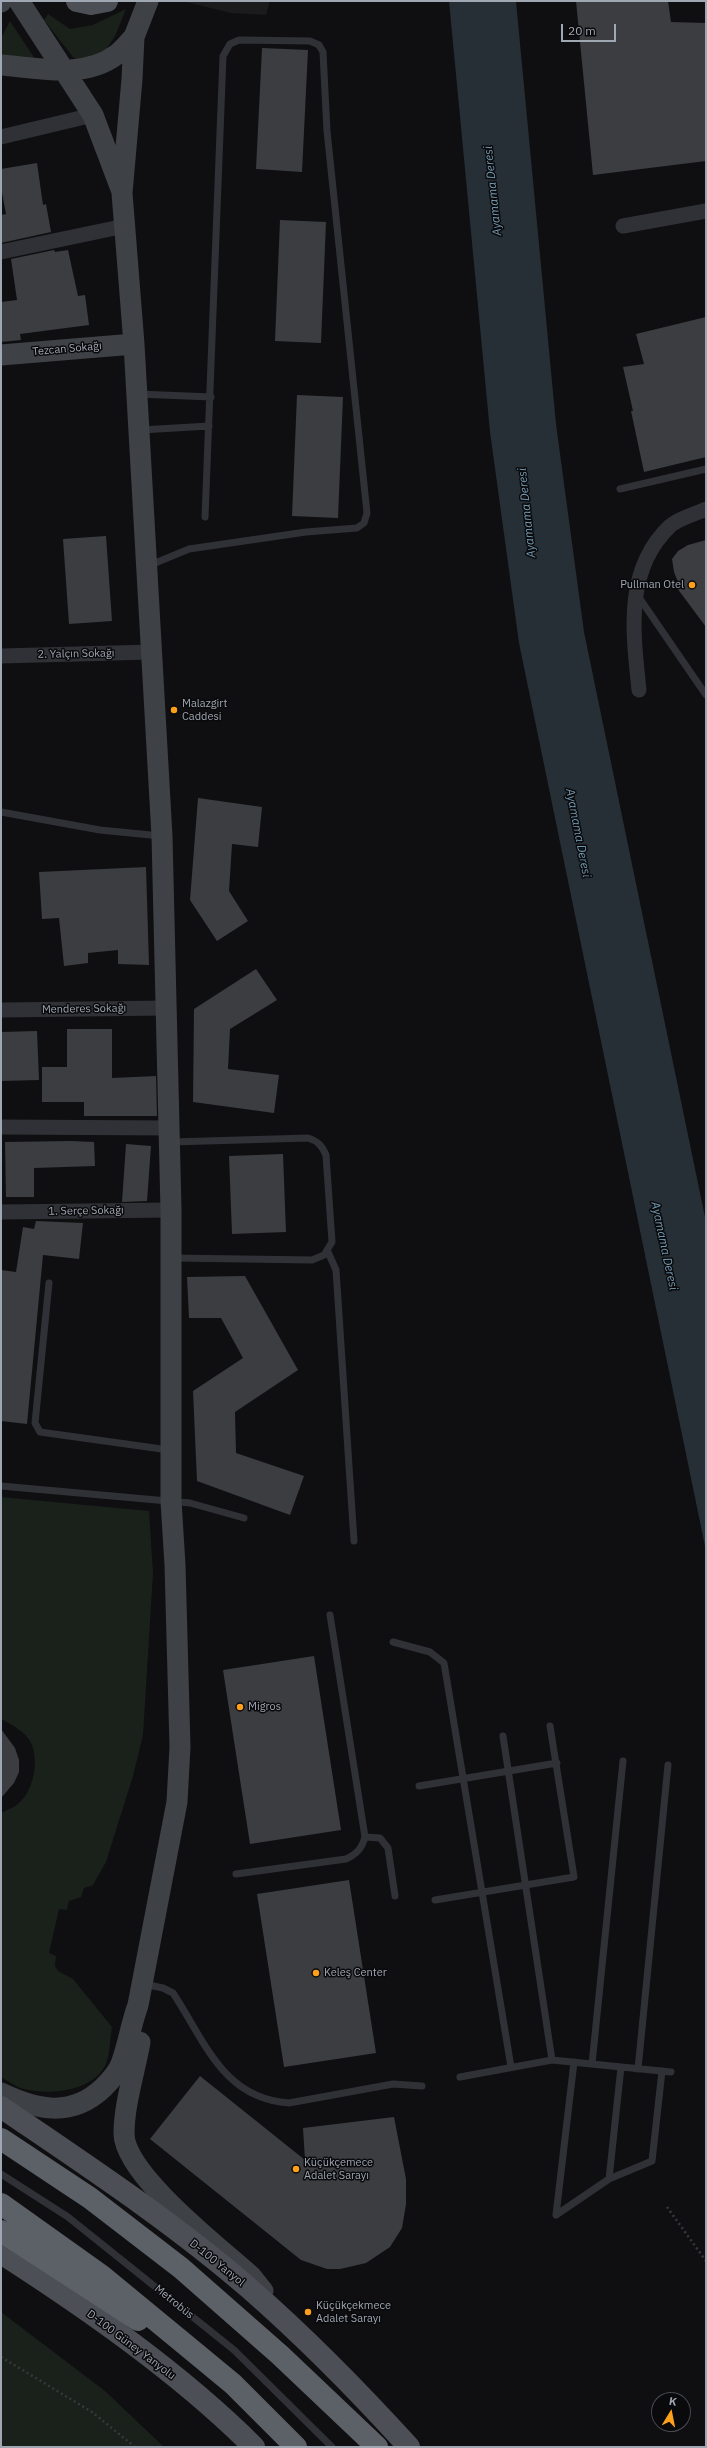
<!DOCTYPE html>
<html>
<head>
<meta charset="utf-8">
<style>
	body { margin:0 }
	#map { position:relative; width:707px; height:2448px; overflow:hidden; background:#0f0f11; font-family:"IBM Plex Sans",sans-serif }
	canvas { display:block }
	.frame { position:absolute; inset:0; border:2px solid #9fa7b3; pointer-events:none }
	.north { position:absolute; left:651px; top:2392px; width:40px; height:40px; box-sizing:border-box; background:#0a0a0c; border:1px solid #46494f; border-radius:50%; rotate:10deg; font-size:11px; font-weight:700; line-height:16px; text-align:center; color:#9fa7b3 }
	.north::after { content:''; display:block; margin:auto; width:14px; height:18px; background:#fea01a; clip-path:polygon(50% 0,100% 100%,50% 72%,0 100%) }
	.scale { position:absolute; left:561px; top:24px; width:55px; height:18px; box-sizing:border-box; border:2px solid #9fa7b3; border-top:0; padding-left:5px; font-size:12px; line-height:14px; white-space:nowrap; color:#9fa7b3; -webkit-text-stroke:3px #0a0a0c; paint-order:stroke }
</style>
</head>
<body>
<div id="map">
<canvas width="707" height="2448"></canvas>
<div class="frame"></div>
<div class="north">K</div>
<div class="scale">20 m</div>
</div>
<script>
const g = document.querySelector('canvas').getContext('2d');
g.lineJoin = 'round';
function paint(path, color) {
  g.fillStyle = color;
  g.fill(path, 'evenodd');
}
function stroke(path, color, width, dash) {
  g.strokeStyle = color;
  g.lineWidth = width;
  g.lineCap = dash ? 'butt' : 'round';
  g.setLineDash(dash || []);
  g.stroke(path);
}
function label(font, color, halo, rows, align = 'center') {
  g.font = font + ' "IBM Plex Sans",sans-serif';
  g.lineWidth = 3;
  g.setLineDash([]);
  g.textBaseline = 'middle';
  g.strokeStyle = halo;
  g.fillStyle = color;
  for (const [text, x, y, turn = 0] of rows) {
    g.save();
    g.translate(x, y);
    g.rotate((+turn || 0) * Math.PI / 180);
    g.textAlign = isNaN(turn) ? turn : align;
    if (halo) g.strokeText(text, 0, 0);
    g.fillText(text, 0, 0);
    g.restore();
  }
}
paint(new Path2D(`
	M182,1H270L266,15L231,13Z`), '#1b1b1e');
paint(new Path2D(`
	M126,9L115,36L104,53L85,63L73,57L44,20L48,14L70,29L93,25Z
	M10,21L35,59L1,56V38Z
	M1,1497L149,1511L153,1573L143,1735L133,1776L106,1862L93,1885L84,1888L81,1897L69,1901L67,1910L59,1909L49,1953L56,1956L55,1966L58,1971L73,1979L112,2027C110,2039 110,2053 106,2064C94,2090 54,2095 29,2090C18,2089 10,2082 1,2077V1813C6,1810 13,1808 18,1804C34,1791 40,1759 30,1741C24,1731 11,1724 1,1719Z
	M1,2312L105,2391L164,2447H1Z`), '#19211a');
paint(new Path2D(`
	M449,1H516L556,424L584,632L706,1222V1551L519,643L490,432Z`), '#252f35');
paint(new Path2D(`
	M576,1H668L671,22L706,23V161L593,175Z
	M262,48L308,50L302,172L256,169Z
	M37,163L43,205L46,204L51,232L1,243V215L6,214L1,187V169Z
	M280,220L326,222L321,343L275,341Z
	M54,250L55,252L68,250L78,296L85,295L89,325L20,334L21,340L1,342V302L17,300L11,259Z
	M706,317V457L644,472L631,411H633L623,367L644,364L636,334Z
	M297,395L343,397L338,518L292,516Z
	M106,536L112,621L69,624L63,539Z
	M706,540V627L677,588L678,582L674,572L672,559L678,551L688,545Z
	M198,798L262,807L258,847L232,844L229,891L248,921L217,941L190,900Z
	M146,867L149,965L118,964V950L88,953V963L64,966L59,918L42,919L39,872Z
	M256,969L277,1000L230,1029L228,1069L279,1075L274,1113L193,1102L194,1009Z
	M67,1029H112V1078L156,1076L157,1116H84V1102H42V1067H67Z
	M37,1031L39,1080L1,1081V1032Z
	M71,1141L94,1142L95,1166L34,1168V1197H6L5,1142Z
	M126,1144L151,1146L147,1201L122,1202Z
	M283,1154L286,1232L232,1234L229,1156Z
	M36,1221L83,1223L79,1259L43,1255L27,1424L1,1421V1270L16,1272L23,1227L34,1229Z
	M245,1276L298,1370L235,1412L236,1453L304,1476L290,1515L197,1481L193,1391L243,1358L221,1318H189L187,1277Z
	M314,1656L341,1830L250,1844L223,1670Z
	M1,1729L15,1748L19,1760V1772L14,1783L1,1798Z
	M349,1880L376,2053L284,2067L257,1894Z
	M200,2076L305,2160L303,2128L394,2117L406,2179V2204L402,2228L390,2247L366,2263L340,2269H327L301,2260L150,2139Z`), '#3b3d41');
stroke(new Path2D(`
	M667,2207L706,2261
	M1,2357L92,2412L135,2447`), '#36383d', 2.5, [2, 3]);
stroke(new Path2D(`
	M138,394L211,397
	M141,430L209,426
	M620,489L706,469
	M148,566L189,549L306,532L357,528L364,523L367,513L327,131L323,52L319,45L310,41L239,40L230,44L223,56L205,517
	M638,596L706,695
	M1,812L100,830L161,836
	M172,1142L308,1138C318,1141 322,1146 326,1155L332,1242L324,1255L312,1260L173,1258
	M328,1252L336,1270L354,1541
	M49,1283L35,1423L40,1432L169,1450
	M1,1486L190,1503L244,1518
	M393,1642L430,1652L444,1663L511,2067
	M503,1736L552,2060
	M419,1786L557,1763
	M365,1837L380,1838L388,1848L395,1896
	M236,1874L346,1859C357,1854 362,1848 365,1837L330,1615
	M435,1900L574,1877L550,1726
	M144,1984L163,1988L173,1993C205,2041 223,2099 289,2103L393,2084L422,2086
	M592,2064L623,1761
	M638,2069L668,1765
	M460,2077L552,2060L671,2072
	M1,2174L68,2217L234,2350L332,2447
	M609,2179L621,2067
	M556,2215L609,2179L652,2161L662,2071
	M556,2215L574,2062`), '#303136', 7);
stroke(new Path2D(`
	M1,137L93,115
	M623,226L706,211
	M1,252L125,226
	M1,656L152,652
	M639,690C633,632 624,570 670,526C679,518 695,514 706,509
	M1,1010L167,1008
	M1,1127L170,1128
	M1,1212L171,1210`), '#303136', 15);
stroke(new Path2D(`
	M19,1L93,115L121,189
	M1,2V1
	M1,65C38,68 84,79 116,55C123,50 128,43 134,37
	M1,355L134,344
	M140,2042C135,2071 124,2104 124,2134C125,2175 220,2248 251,2276L263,2291
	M1,2093C37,2110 71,2118 103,2088C109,2082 118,2072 121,2064C128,2045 131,2024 138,2005L177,1802L180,1747L175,1565L171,1501V1210L162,836L134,344L122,193L132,79L134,37L148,1`), '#3e4146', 21);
stroke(new Path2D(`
	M77,1L91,4L107,1
	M1,2107C86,2165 173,2222 250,2289C306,2338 359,2392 409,2447
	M1,2253C88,2309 181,2374 254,2447`), '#4c4f55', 22);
stroke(new Path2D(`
	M1,2139L90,2198L181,2268L280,2355L377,2447
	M1,2204L102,2276L187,2346L233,2384L296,2447
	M1,2231L138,2320`), '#5c6067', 22);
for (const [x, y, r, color] of [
	[692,585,4,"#fea01a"],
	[174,710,4,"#fea01a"],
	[240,1707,4,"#fea01a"],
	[316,1973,4,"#fea01a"],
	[296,2169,4,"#fea01a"],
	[308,2312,4,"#fea01a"]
]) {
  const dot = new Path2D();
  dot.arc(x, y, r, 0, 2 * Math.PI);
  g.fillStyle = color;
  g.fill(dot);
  stroke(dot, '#0a0a0c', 1.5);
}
label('11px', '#9fa7b3', '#0a0a0c', [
	["Tezcan Sokağı",67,349,-5],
	["2. Yalçın Sokağı",76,654,-1],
	["Menderes Sokağı",84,1009,-1],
	["1. Serçe Sokağı",86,1211,-1],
	["D-100 Yanyol",217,2263,39],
	["Metrobüs",174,2302,39],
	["D-100 Güney Yanyolu",131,2345,37]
]);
label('11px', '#9fa7b3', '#0a0a0c', [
	["Pullman Otel",684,585,"right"],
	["Malazgirt",182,704],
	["Caddesi",182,717],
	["Migros",248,1707],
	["Keleş Center",324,1973],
	["Küçükçemece",304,2163],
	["Adalet Sarayı",304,2176],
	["Küçükçekmece",316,2306],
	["Adalet Sarayı",316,2319]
], 'left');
label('italic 12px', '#7399b1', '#0a0a0c', [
	["Ayamama Deresi",493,191,-96],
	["Ayamama Deresi",527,513,-96],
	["Ayamama Deresi",578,833,79],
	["Ayamama Deresi",664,1246,78]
]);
</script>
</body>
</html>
